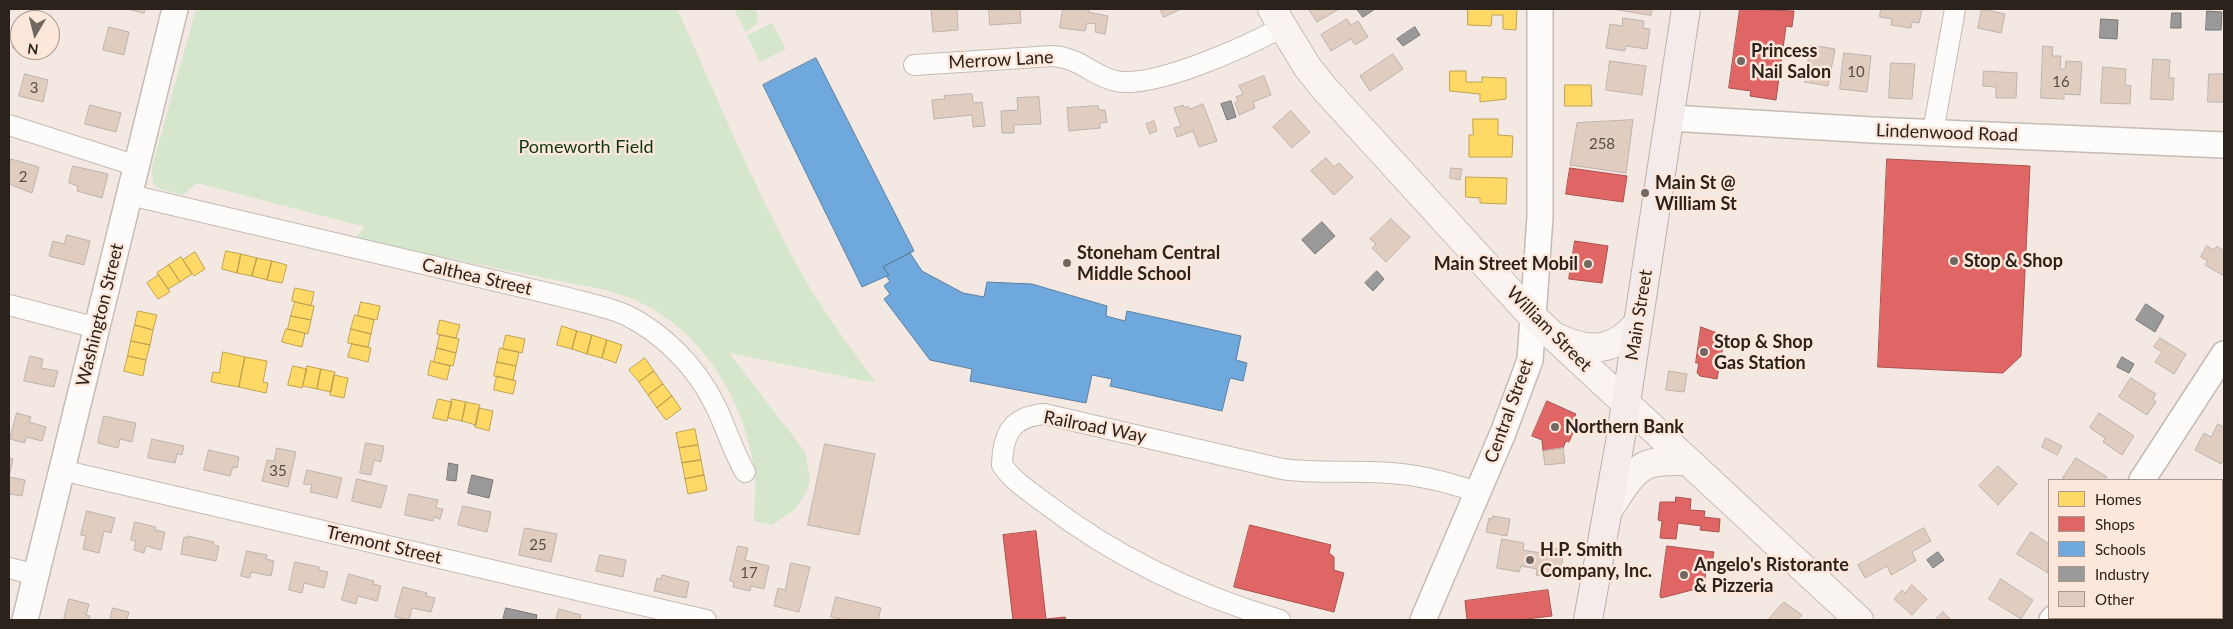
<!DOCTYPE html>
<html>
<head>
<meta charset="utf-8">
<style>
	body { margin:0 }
	#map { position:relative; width:2233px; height:629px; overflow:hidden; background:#f4e9e2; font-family:Lato,sans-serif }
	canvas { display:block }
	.frame { position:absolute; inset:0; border:10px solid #2b221c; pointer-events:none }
	.legend { position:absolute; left:2048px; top:479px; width:175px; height:140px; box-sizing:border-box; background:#fce7da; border:1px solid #a8988e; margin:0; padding:6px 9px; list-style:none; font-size:15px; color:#2b221c }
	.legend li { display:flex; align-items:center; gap:10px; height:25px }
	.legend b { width:25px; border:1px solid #a8988e }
	.north { position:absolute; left:10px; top:10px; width:50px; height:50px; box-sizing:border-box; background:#fce7da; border:1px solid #a8988e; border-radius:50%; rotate:188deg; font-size:14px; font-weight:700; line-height:20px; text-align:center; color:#2b221c }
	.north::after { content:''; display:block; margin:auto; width:18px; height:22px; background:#716861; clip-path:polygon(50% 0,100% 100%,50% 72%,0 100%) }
</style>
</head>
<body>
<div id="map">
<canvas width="2233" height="629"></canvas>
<div class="frame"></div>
<ul class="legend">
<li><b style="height:14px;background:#ffd966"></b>Homes</li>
<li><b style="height:14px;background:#e06666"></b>Shops</li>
<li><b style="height:14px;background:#6fa8dc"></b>Schools</li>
<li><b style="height:14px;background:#999"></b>Industry</li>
<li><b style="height:14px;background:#e0cdc0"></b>Other</li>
</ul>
<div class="north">N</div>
</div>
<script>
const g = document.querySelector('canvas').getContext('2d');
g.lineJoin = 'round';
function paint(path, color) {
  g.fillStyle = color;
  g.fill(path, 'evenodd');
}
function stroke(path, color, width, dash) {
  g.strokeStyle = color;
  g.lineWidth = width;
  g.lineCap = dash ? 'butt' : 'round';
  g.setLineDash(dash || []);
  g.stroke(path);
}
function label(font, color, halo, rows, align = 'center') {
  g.font = font + ' Lato,sans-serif';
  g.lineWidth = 5;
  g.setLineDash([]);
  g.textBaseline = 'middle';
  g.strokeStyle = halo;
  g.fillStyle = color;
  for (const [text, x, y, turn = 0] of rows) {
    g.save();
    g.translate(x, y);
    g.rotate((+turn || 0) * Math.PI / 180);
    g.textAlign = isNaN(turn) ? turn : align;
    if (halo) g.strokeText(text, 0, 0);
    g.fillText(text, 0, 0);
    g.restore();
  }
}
paint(new Path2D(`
	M196,9H677C716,95 752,184 798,267C820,308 849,345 876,383L729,353L806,453L810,481L806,493L794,510L772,525L754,521C754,504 757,485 754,468C744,403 707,338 647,306C617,289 578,285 545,278C482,265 418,252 355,238L365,227L197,183L183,195L162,190L153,184L152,167Z
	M734,9H756C761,20 756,27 746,32Z
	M772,23L786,49L760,62L747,35Z`), '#d5e6cc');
const homes = new Path2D(`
	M1468,9H1517L1516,30L1503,29V15H1492L1491,26L1468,25Z
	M1450,71H1466V82H1482V77L1506,78V99L1480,102V94L1450,91Z
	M1565,85H1591L1592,106H1565Z
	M1473,119H1498V135L1513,136L1512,157H1469V135H1473Z
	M1466,177L1507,178L1506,204L1480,203V198L1466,197Z
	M226,251L241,254L237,273L222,269Z
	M195,252L205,269L194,276L183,260Z
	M241,254L257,258L252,276L237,273Z
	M181,257L192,274L180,282L169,265Z
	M257,258L272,261L267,280L252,276Z
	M272,261L287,265L282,283L267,280Z
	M169,265L180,282L168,289L157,273Z
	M159,275L170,292L158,299L147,283Z
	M295,288L314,292L311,306L292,301Z
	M295,302L314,306L311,320L291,316Z
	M361,302L380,306L377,320L358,316Z
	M138,311L157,315L153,330L135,325Z
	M355,315L374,320L371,334L351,329Z
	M291,316L311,320L308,334L288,329Z
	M440,320L460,325L456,338L437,334Z
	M135,325L153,330L150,345L131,341Z
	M562,326L577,331L572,349L557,345Z
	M286,329L305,333L302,347L282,342Z
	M351,329L371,334L368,347L348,343Z
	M577,331L592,335L587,354L572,349Z
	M440,335L459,339L456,353L437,348Z
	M506,335L525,339L522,353L503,349Z
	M592,335L607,340L602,358L587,354Z
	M607,340L622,345L616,363L602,358Z
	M131,341L150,345L146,360L128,356Z
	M352,344L371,348L368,362L348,357Z
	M437,348L456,353L453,366L434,362Z
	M500,348L519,352L516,366L497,362Z
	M223,352L245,357L239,387L211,382L213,372L219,373Z
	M128,356L146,360L143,376L124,371Z
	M245,357L267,361L263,382L268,383L266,393L239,387Z
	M645,358L654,371L639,382L629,370Z
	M431,361L450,366L447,380L428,375Z
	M497,362L516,366L513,380L494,376Z
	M293,366L307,369L302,388L288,385Z
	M307,366L321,369L317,389L303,386Z
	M321,369L335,372L331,392L317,389Z
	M654,371L663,384L648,395L639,382Z
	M334,375L348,378L344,398L330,395Z
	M497,376L516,381L513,394L494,390Z
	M663,384L672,396L657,408L648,395Z
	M672,396L681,409L666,420L657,408Z
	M438,399L452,402L447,421L433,418Z
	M452,399L466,402L462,421L448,418Z
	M466,402L480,405L476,425L462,421Z
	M479,408L493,411L489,431L475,427Z
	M695,429L698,445L679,448L676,433Z
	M698,445L701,460L682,463L679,448Z
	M701,460L704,475L685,479L682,463Z
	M704,475L707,490L688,494L685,479Z`);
paint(homes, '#ffd966');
stroke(homes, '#bfa250', 1);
const shops = new Path2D(`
	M1740,9L1794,11L1792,27L1786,26L1776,100L1750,96L1751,91L1729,88Z
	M1887,159L2030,166L2021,356L2003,373L1878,367Z
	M1570,168L1627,176L1623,202L1566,194Z
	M1575,241L1608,246L1602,283L1569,279Z
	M1701,327L1725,336L1717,379L1700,376L1697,373L1699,363H1696Z
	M1547,401L1576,414L1570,426L1575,428L1569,442L1566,441L1563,448L1543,451L1542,440L1532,436Z
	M1676,497L1691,499L1690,510L1705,511L1704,517L1720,519L1719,532L1700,530L1701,526L1678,523L1676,539L1660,538L1662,521L1658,520L1660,502H1675Z
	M1250,525L1331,545L1329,553L1334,557V570L1344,573L1334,612L1234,587Z
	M1036,531L1046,619L1065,617L1066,620H1013L1003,535Z
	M1667,546L1714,552L1712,563L1707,562L1704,587L1661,598L1660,596Z
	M1548,590L1552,616L1518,620H1467L1465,601Z`);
paint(shops, '#e06666');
stroke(shops, '#aa5250', 1);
const schools = new Path2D(`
	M816,58L914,251L883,267L889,275L862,287L763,85Z
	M910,253L922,271L963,293L984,297L987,282L1032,284L1107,306L1106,316L1125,321L1127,311L1241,336L1236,360L1247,363L1243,381L1230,378L1222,411L1110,386L1112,379L1092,375L1086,403L970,381L972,369L930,360L884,299L890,294L884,286L890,281L886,276L889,275L883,267Z`);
paint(schools, '#6fa8dc');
stroke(schools, '#5b80a2', 1);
const industry = new Path2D(`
	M1357,9H1375L1363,17Z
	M2207,11L2222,12L2221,30H2206Z
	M2172,13H2181V28H2171Z
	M2101,19L2118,20L2117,39L2100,38Z
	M1415,27L1420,35L1403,46L1397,39Z
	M1231,101L1236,117L1227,120L1221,104Z
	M1322,222L1335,236L1315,254L1302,240Z
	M1377,271L1384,279L1373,291L1365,283Z
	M2146,304L2164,316L2155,332L2136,320Z
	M2122,357L2134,364L2129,373L2117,367Z
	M449,463L458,465L456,481L447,480Z
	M472,475L493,480L489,498L468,493Z
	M1938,552L1944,560L1933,568L1927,560Z
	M506,608L537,615L536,620H503Z`);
paint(industry, '#999');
stroke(industry, '#787574', 1);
const building = new Path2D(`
	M128,9H145L144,13Z
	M944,9H957L958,30L933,32L931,10Z
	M989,9H1020L1021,23L990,25Z
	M1063,9H1081L1089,10L1088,12L1108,16L1105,34L1095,32L1096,24L1087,23L1085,31L1060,28Z
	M1160,9H1181L1164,17Z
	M1309,9H1339L1317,22Z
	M1613,9H1652L1651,15Z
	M1881,9H1922L1919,23L1912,22L1911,28L1891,25L1892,19L1880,17Z
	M1982,9L2005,14L2001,33L1978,28Z
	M1623,18L1644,21L1643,28L1650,29L1647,49L1626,46L1625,51L1606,48L1610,24L1622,26Z
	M1347,19L1351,25L1358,21L1368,37L1355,45L1351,39L1331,51L1321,35Z
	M109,27L129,32L124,55L103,50Z
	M15,38L20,39V49L13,48Z
	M1811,45L1835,49L1828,86L1805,82Z
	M2043,46L2053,47L2052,56H2061L2060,69H2065L2066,61L2082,62L2080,95L2064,94V99L2041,98Z
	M1844,53L1871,56L1867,92L1840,89Z
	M1393,54L1403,69L1370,91L1360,76Z
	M2153,59L2170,60L2169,78H2174L2173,100L2151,99Z
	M1610,61L1646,66L1642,95L1606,90Z
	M1891,63L1915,64L1912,99L1889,98Z
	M2103,67L2126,69L2125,85L2131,86L2130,104L2101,103Z
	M1984,71L2017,73L2016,98H1996V87L1983,86Z
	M25,74L48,80L43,102L19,96Z
	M2209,74H2224V102H2208Z
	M1264,76L1271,95L1253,102L1255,108L1239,115L1235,103L1238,101L1236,97L1243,94L1239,86Z
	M972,94L973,103L982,102L985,126L973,127L972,115L934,119L932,100L945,99L944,96Z
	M1039,97L1041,124L1014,125V133H1002L1001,111L1018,110L1017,98Z
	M1203,104L1217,141L1199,147L1193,131L1177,137L1174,128L1181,126L1174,108L1183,105L1185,108L1188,106L1190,109Z
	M90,105L121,113L116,132L85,124Z
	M1098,106L1099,110H1105L1107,122L1100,123V128L1069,131L1067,108Z
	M1291,111L1310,132L1292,148L1273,127Z
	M1633,120L1626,173L1570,165L1577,123Z
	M1154,121L1157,131L1150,134L1146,124Z
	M1326,158L1334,167L1339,163L1353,177L1334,195L1311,171Z
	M11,159L39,167L32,193L9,184V169Z
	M73,166L108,174L102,198L77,191L78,186L69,183Z
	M1451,168L1462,169L1460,180L1450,178Z
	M1391,219L1410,237L1386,262L1372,248L1376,244L1370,239Z
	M67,235L90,241L84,265L49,256L53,241L64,244Z
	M2207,246L2214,250L2217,246L2224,251V276L2205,265L2208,261L2201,257Z
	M2160,338L2186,354L2174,374L2155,362L2162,352L2154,347Z
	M30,356L43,359L41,368L58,371L54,387L24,381Z
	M1669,371L1687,374L1684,392L1666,390Z
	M2131,378L2156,394L2153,399L2156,402L2147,415L2119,397Z
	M17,413L31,417L29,422L46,427L42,441L26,437L25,443L10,439Z
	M2099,413L2134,436L2122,455L2103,442L2105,438L2090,428Z
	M104,416L136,423L132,442L120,439L118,448L98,443Z
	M2218,424L2224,427V459L2221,464L2195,450L2204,433L2211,437Z
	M2046,438L2062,446L2057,455L2042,447Z
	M152,439L184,446L182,455L177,454L175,463L148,458Z
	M366,443L384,446L381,462L374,460L371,475L360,473Z
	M825,444L875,454L859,535L808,525Z
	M277,448L296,452L288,487L262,481L267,460L274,461Z
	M1563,448L1565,463L1545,465L1543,451Z
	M209,450L239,457L237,468L233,467L230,476L204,470Z
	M9,458L13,459L9,477L25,480L22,496L9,494Z
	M2076,458L2107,477L2105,480H2066L2063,478Z
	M1998,466L2017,484L1998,505L1979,486Z
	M307,470L342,478L337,498L310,492L312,485L304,484Z
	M357,479L387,486L381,508L352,501Z
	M409,494L438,500L436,508L443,509L440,519L434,517L433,521L405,515Z
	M463,506L491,512L487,532L458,525Z
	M87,511L115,518L111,533L104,531L99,553L83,549L86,536L81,535Z
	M1493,516L1510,519L1507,536L1486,532L1489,518L1492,519Z
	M135,522L156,527L155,530L165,532L161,550L146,546L144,553L134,550L136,541L131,540Z
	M525,528L557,534L551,562L519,555Z
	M1924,528L1931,541L1912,552L1916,561L1891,575L1887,566L1865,578L1858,565Z
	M2031,532L2049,544L2048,573L2017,554Z
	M188,536L214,542L213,545L219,546L216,561L181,554L184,537L188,538Z
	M1502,539L1524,543L1523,550L1541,553L1542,546L1564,550L1559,579L1536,575L1537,569L1521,566L1519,572L1497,568Z
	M738,546L748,548L745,560L769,566L764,589L751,586L750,591L733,587L734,582L730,581Z
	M247,551L267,555L266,559L274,561L271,576L251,572L250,578L241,576Z
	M600,555L626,560L623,577L596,571Z
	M295,562L319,567V570L328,572L324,588L304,583L302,593L289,590Z
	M791,563L810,567L799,612L774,606L778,588L785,590Z
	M349,574L374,581L373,584L381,586L377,601L358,596L356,604L342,600Z
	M662,575L689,582L686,598L654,591L657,578L661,579Z
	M2001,579L2033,600L2021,619L1989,599Z
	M1912,585L1927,599L1912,615L1894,599L1902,590L1905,593Z
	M403,587L427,593L426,596L435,598L431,612L412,608L409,620L395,617Z
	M836,597L881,608L878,620H845L831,617Z
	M69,599L89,604L86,615L90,616L89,620H64Z
	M1784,602L1802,615L1797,620H1768Z
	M113,608L129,612L127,620H110Z
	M559,609L581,615L580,620H556Z
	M1943,612L1951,620H1935Z
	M2097,618H2149L2153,620L2122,619L2101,620Z`);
paint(building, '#e0cdc0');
stroke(building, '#bcb3ac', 1);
const minor = new Path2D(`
	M914,65L1053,56C1083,59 1092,76 1116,81C1154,89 1248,46 1282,27
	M9,125L137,166
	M1933,132L1955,9
	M130,195L560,296C582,302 606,306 626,315C663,333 696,367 714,403C726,426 732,450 745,472
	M9,305L97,328
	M61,470L706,620
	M9,568L36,575
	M1280,620C1195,595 1115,557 1045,503C1030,492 1013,481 1002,465C1003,434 1011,417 1044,414L1282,469C1318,474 1354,470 1391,473C1421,475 1449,483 1478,492`);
const tertiary = new Path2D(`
	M1670,118L1872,130L2224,145
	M2142,480L2224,354
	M25,620L175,9
	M1423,620L1503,433L1530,360L1540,217V9
	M2052,620L2054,618`);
const secondary = new Path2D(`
	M1272,9L1308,68L1324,88L1534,318L1859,620
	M1558,338C1590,353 1615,352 1638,323
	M1608,510C1619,495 1631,470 1649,464C1661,460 1675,461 1688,461`);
const primary = new Path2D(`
	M1588,620L1620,442L1686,9`);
stroke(minor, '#c4bbb5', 22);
stroke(tertiary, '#c4bbb5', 28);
stroke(secondary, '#c4bbb5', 30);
stroke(primary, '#c0afaa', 30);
stroke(minor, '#fdfcfb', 20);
stroke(tertiary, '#fdfcfb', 25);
stroke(secondary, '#f9f4f2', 28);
stroke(primary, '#f4ecea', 28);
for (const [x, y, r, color] of [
	[1741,61,5,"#716861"],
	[1645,193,5,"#716861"],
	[1954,261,5,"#716861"],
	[1067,263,5,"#716861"],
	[1588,264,5,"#716861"],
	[1704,352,5,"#716861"],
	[1555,427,5,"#716861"],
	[1530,560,5,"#716861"],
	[1684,575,5,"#716861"]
]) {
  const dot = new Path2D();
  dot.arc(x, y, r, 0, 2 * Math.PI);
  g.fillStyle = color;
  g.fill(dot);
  stroke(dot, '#fce7da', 2);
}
label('15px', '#584d45', null, [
	["10",1856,72],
	["16",2061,82],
	["3",34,88],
	["258",1602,144],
	["2",23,177],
	["35",278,471],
	["25",538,545],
	["17",749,573]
]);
label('bold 18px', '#2b221c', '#fce7da', [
	["Princess",1751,51],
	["Nail Salon",1751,72],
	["Main St @",1655,183],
	["William St",1655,204],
	["Stoneham Central",1077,253],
	["Middle School",1077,274],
	["Stop & Shop",1964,261],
	["Main Street Mobil",1578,264,"right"],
	["Stop & Shop",1714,342],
	["Gas Station",1714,363],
	["Northern Bank",1565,427],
	["H.P. Smith",1540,550],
	["Company, Inc.",1540,571],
	["Angelo's Ristorante",1694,565],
	["& Pizzeria",1694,586]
], 'left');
label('18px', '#2b221c', '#fce7da', [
	["Merrow Lane",1001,60,-3],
	["Lindenwood Road",1947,133,2],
	["Calthea Street",477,277,13],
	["Washington Street",100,315,-76],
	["Main Street",1639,315,-81],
	["William Street",1549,329,45],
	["Central Street",1509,411,-70],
	["Railroad Way",1095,427,11],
	["Tremont Street",384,545,13]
]);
label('18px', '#0e370f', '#fce7da', [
	["Pomeworth Field",586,147]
]);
</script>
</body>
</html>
